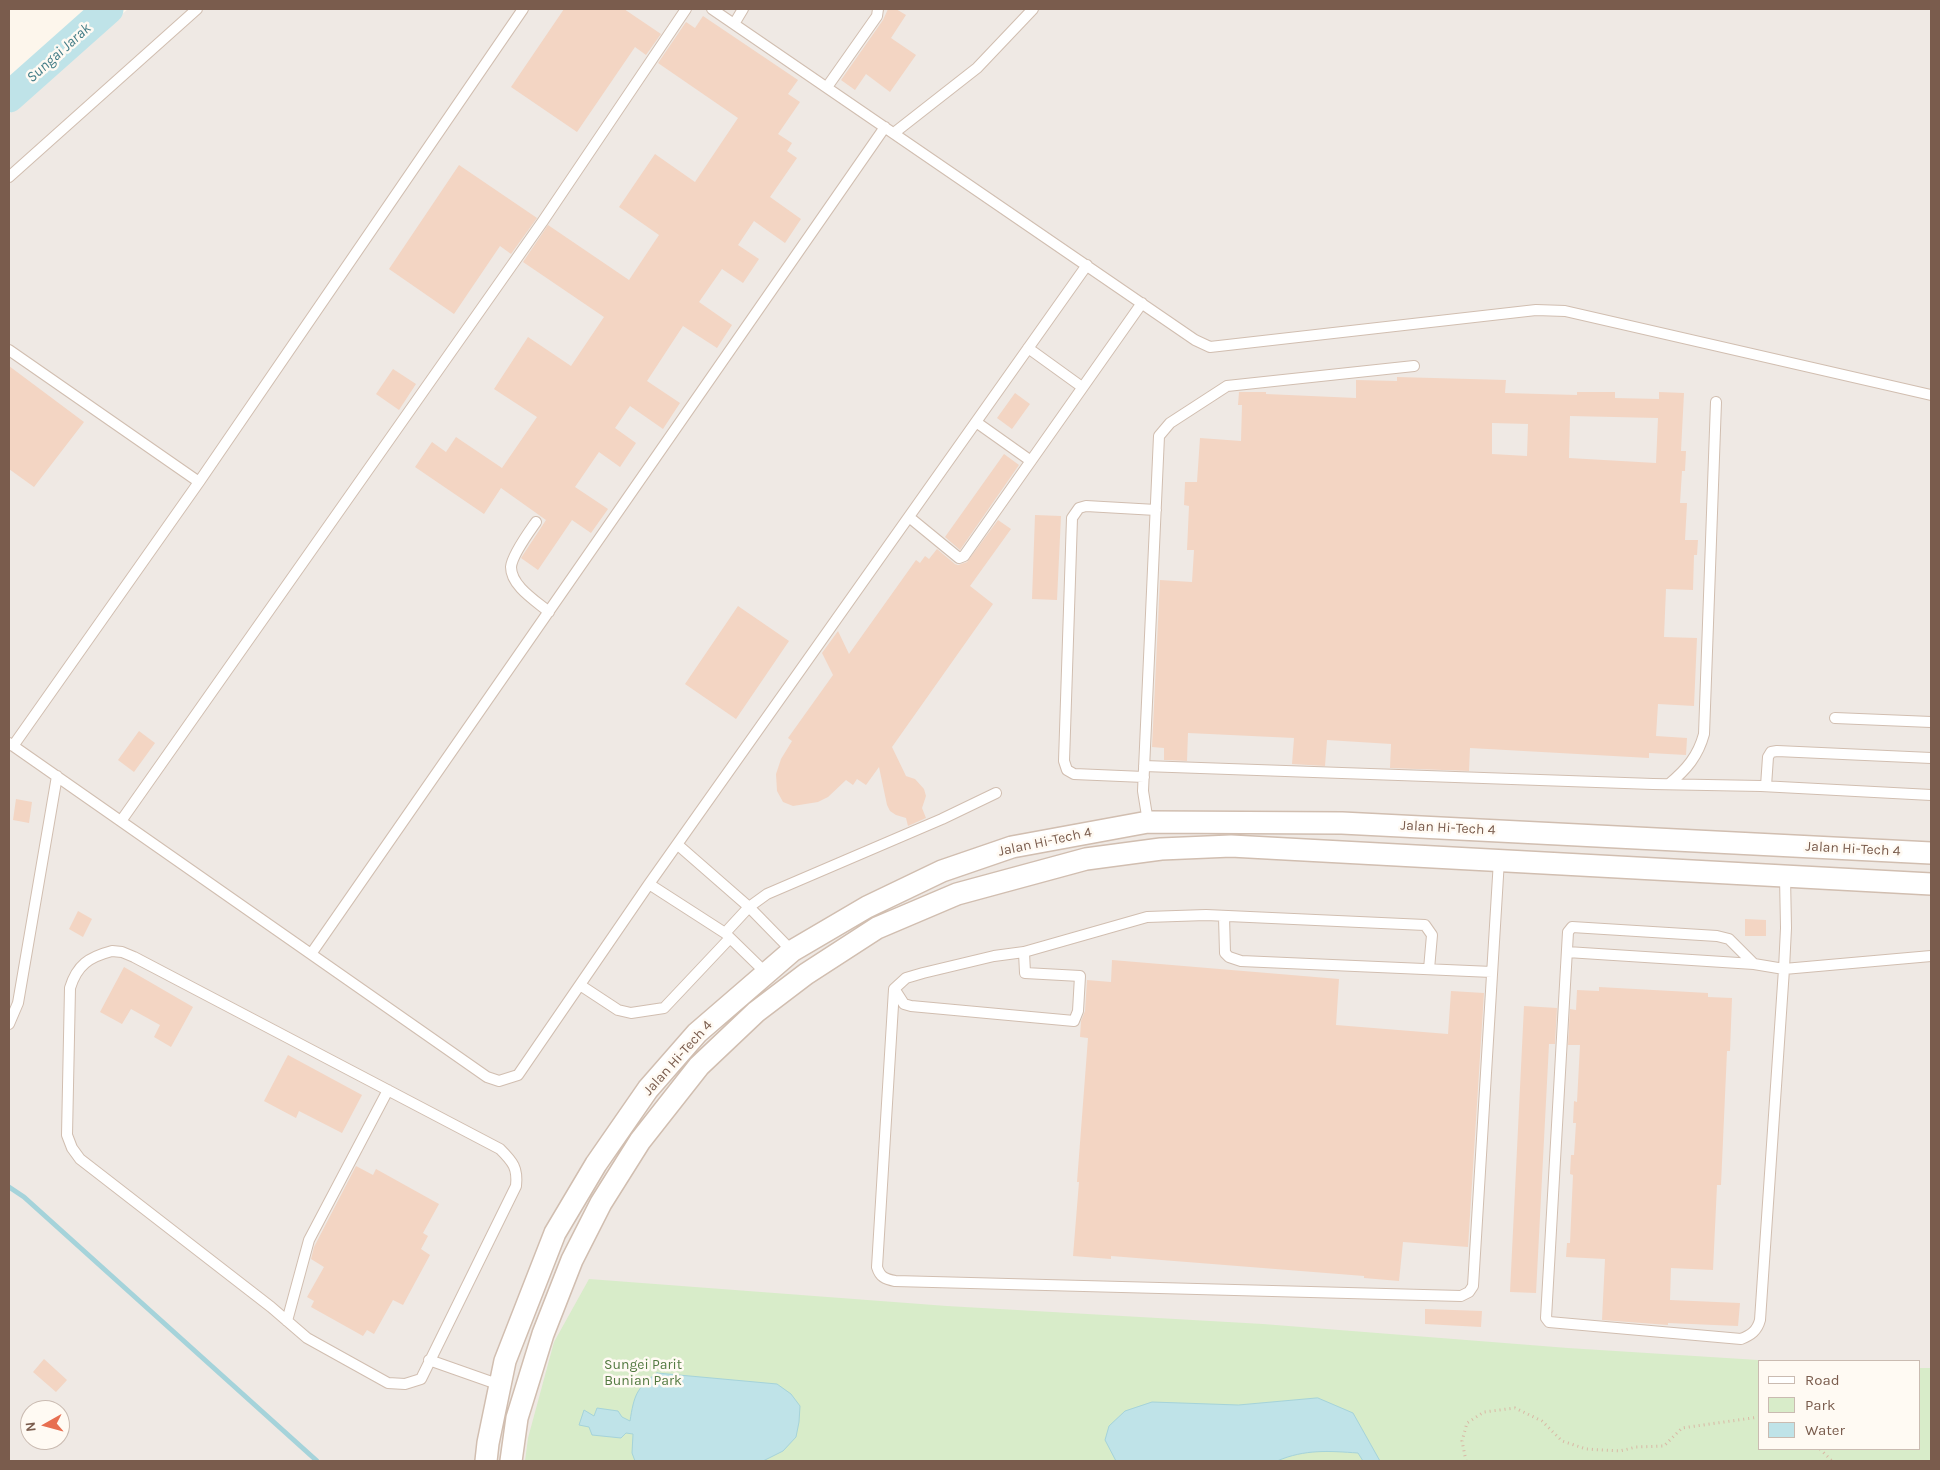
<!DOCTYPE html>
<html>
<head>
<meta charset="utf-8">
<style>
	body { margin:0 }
	#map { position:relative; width:1940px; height:1470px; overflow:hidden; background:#fdf6ec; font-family:Karla,sans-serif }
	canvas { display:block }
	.frame { position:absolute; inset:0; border:10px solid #7a5c4d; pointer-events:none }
	.legend { position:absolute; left:1758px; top:1360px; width:162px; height:90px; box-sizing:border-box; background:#fffaf3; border:1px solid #cabbb1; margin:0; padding:6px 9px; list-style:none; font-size:15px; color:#7a5c4d }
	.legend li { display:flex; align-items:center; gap:10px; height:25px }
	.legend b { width:25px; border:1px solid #cabbb1 }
	.north { position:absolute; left:20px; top:1400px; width:50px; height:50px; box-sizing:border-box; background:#fffaf3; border:1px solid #cabbb1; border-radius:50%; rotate:263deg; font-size:14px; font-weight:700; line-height:20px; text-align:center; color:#7a5c4d }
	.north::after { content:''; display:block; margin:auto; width:18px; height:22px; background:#e76f51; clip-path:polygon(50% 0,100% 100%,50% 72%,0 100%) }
</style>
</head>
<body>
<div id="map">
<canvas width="1940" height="1470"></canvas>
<div class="frame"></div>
<ul class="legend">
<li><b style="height:6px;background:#fff"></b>Road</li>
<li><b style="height:14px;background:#d8ecc9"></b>Park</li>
<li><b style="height:14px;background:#bfe3e8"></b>Water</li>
</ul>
<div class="north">N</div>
</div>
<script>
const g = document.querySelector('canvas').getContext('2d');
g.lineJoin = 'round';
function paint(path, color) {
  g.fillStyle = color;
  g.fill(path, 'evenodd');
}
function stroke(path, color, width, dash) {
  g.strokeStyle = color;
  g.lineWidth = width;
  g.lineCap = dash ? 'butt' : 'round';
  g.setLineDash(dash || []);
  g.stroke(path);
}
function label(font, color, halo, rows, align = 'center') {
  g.font = font + ' Karla,sans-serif';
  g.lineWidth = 5;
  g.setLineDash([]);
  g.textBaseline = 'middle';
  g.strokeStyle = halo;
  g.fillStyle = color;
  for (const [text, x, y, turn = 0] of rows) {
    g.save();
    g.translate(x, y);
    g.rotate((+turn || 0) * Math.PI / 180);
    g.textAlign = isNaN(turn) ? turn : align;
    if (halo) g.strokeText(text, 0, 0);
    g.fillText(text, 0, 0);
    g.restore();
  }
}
paint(new Path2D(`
	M128,9H1931V1461H9V114ZM1759,1361H1919V1449H1759ZM30,1410H60V1440H30Z`), '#efe9e4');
paint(new Path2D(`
	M589,1279L947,1306L1263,1324L1568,1348L1774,1361H1759V1449H1919V1368H1931V1461H525L528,1438L554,1342Z`), '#d8ecc9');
const water = new Path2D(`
	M657,1373L777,1384L791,1394L800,1406L799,1422L796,1437L783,1451L763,1461H635L632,1453L633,1434L626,1433L621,1438L592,1435L589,1427L579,1425L584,1410L594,1416L597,1408L618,1411L622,1417L630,1421C634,1396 636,1388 657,1373Z
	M1318,1398L1353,1413L1380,1461H1363L1358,1453C1329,1451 1305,1449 1277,1461H1116L1105,1440L1109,1426L1125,1411L1152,1402L1238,1405Z`);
paint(water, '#bfe3e8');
stroke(water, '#a5d3da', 1);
stroke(new Path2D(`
	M9,1187L24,1197L317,1461`), '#a5d3da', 5);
stroke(new Path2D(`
	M9,97L108,9`), '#bfe3e8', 31);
paint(new Path2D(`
	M564,9H624L661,34L646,55L635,47L577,132L511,87Z
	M888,9H896L906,15L891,38L916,55L890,92L866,74L855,90L841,80L883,20Z
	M703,16L798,80L788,94L800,102L778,134L792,143L787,151L797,158L770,197L801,219L785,243L754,221L738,245L759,259L743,283L722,269L699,302L732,325L717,348L683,326L647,381L680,403L663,429L630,406L615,428L636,443L620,467L599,452L575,487L608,509L591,533L572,520L538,570L521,558L546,520L501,488L484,514L415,467L432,442L446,452L456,437L502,468L537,417L494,389L528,337L571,366L604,317L523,262L548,225L629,280L659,235L619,207L655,154L695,182L738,118L658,63L686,22L695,28Z
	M459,165L537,218L511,254L500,246L454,314L389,269Z
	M9,366L84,422L34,487L9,469Z
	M393,369L416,384L399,410L376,394Z
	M1397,377L1506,380L1505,393L1577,395V392H1615V398L1659,399V392L1684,393L1681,451H1686L1685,471H1682L1680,503H1687L1685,540H1698L1697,555H1694L1693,590L1666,589L1664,637L1697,638L1694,706L1658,704L1656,736L1687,738L1686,755L1649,753V758L1470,748L1469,771L1390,768L1391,744L1327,740L1325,766L1292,764L1294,738L1188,733L1187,761L1164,760V748L1152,747L1160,580L1192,582L1194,550H1187L1189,506L1184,505L1185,482H1197L1200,438L1241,441L1242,405H1238L1239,392H1266V394L1356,398V380L1397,381ZM1570,416L1658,418L1656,463L1569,458ZM1492,423L1528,424L1527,456L1492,454Z
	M1015,393L1030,404L1012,429L997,418Z
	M1004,454L1019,465L960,550L945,537Z
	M1035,515L1061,516L1057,600L1032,599Z
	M998,520L1011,529L970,586L993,604L892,747L906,776L915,779L924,789L926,796L922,808L926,818L908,826L906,818L896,815L890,811L887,805L879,767L866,785L857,779L853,785L846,780L828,797L818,802L793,806L783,802L777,791L776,774L781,759L792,741L788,738L833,675L822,653L838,631L849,654L916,560L920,563L925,556L929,559L937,549L955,564L958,565L967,562Z
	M738,606L789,641L736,719L685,684Z
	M139,731L155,743L134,772L118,760Z
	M16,799L32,802L29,823L13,820Z
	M78,911L92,919L83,937L69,929Z
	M1745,919L1766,920V936H1745Z
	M1112,960L1339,979L1336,1025L1448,1034L1451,991L1484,993L1468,1247L1403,1242L1399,1281L1364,1278V1276L1111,1256V1259L1073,1256L1079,1182H1077L1088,1038L1080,1037L1081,1021L1085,1011L1087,980L1111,982Z
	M124,967L193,1007L171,1047L154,1037L160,1025L131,1009L122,1024L100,1012Z
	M1599,987L1708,993V997L1732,998L1730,1051H1727L1721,1185H1717L1713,1270L1671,1268L1670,1300L1740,1303L1738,1326L1668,1323V1325L1602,1320L1605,1259L1566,1257L1567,1243H1570L1573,1175L1570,1174L1571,1155H1574L1576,1123H1573L1574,1101L1577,1102L1580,1045H1568L1570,1009L1576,1010L1577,990L1599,991Z
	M1524,1006L1557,1008L1555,1044H1549L1536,1293L1510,1292Z
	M288,1055L362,1095L342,1133L299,1111L296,1118L264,1101Z
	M356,1166L373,1175L376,1169L439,1204L423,1233L428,1236L421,1249L430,1255L403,1305L393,1300L374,1334L367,1330L363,1336L311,1307L314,1301L307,1297L324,1267L311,1259L314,1247Z
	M1425,1309L1482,1311L1481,1327L1425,1324Z
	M44,1359L67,1380L56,1392L33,1372Z`), '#f3d5c3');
const service = new Path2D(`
	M712,9L1195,340L1210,347L1536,310L1565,311L1931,395
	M734,24L743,9
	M827,87L877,16L878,9
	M894,133L977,68L1033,9
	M9,177L197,9
	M1028,348L1082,387
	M9,350L199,482
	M976,422L1031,461
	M909,517L959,558L964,556L1142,303
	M536,522C529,532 512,555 511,567C511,586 536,601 549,612
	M1835,718L1931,722
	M9,743L487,1077L499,1081L518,1075L649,884L1087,265
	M13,746L199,482L523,9
	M1144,766L1653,784L1761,786L1931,795
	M1144,777L1074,774L1067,770L1064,761L1072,518L1079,508L1086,506L1156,510
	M1669,784C1687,769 1698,756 1704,734L1716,402
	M1766,786L1768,757L1771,752L1777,751L1931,758
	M121,821L543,221L686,9
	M1148,822L1143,791L1159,436L1170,423L1227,386L1414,366
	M678,845L749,907L792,951
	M649,884L725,933L766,973
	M1224,916L1225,953L1229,957L1241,961L1492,972
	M725,933L749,907L767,894L942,819L996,793
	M112,951L122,952L134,957L500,1149C513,1162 518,1168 516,1186L421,1379L405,1384L388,1383L307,1338L271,1307L80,1159L72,1148L67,1135L70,988C77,965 89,957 112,951Z
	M1567,952L1754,964L1784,969L1931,956
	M311,954L885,127
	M1754,964L1729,939L1717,936L1572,927L1568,932L1546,1318L1549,1322L1741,1339C1751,1335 1757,1331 1760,1320L1784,969L1786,928L1785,877
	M1429,969L1432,935L1425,925L1206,915L1147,917L1024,952L994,956L923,973L906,978L894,989L877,1267C880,1277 885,1279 895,1281L1461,1296L1469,1292L1473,1286L1499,860
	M580,985L618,1010L631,1013L664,1008L730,938
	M895,990L904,1004L911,1006L1074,1021L1078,1011L1080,976L1025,973L1024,952
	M9,1024L18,1003L57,776
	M287,1321L309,1240L388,1090
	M429,1360L500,1385`);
const minor = new Path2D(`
	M486,1461L488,1443L505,1361L555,1233L596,1164L648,1089L697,1033L792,951L867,907L942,871L1012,847L1148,822L1342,823L1931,853
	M511,1461L517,1418L543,1334L572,1260L601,1203L640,1141L699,1066L756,1012L806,974L877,928L957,894L1086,859L1161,849L1231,846L1931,884`);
stroke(service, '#d1beb0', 12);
stroke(minor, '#d1beb0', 24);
stroke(new Path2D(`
	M1820,1449L1832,1461
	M1466,1461L1462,1441L1467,1423L1484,1412L1515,1408L1542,1421L1562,1441L1586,1449L1620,1451L1636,1447L1664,1446L1682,1428L1759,1417`), '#d9b8a5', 3, [1, 4]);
stroke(service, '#fff', 10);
stroke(minor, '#fff', 21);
label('14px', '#7a5c4d', '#fffaf3', [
	["Jalan Hi-Tech 4",1448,828,3],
	["Jalan Hi-Tech 4",1045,842,-12],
	["Jalan Hi-Tech 4",1853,849,3],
	["Jalan Hi-Tech 4",678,1058,-48]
]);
label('14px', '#537a41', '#fffaf3', [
	["Sungei Parit",643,1365],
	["Bunian Park",643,1381]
]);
label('italic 15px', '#437c86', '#fffaf3', [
	["Sungai Jarak",59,53,-42]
]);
</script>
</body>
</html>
